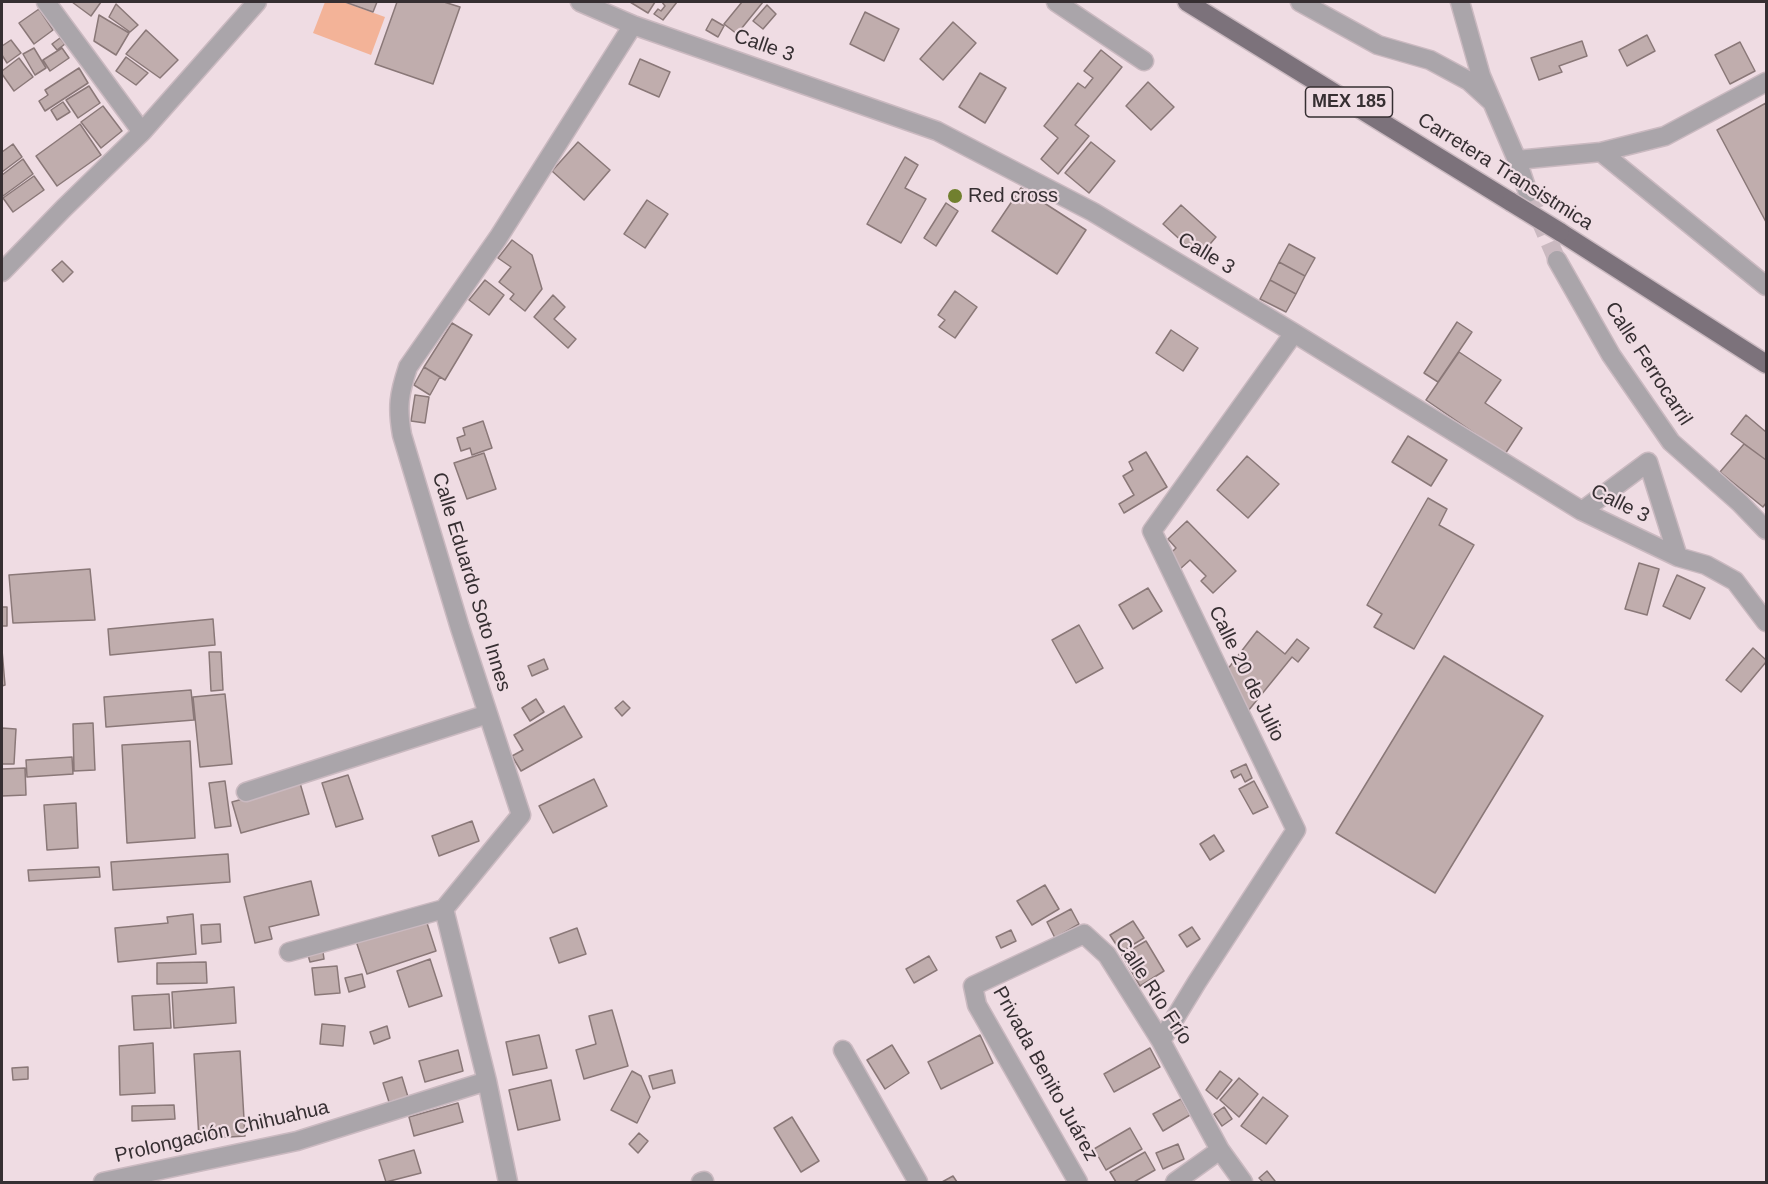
<!DOCTYPE html>
<html>
<head>
<meta charset="utf-8">
<style>
	body { margin:0 }
	#map { position:relative; width:1768px; height:1184px; overflow:hidden; background:#efdce3; font-family:Helvetica,sans-serif }
	canvas { display:block }
	.frame { position:absolute; inset:0; border:3px solid #362f32; pointer-events:none }
</style>
</head>
<body>
<div id="map">
<canvas width="1768" height="1184"></canvas>
<div class="frame"></div>
</div>
<script>
const g = document.querySelector('canvas').getContext('2d');
g.lineJoin = 'round';
function paint(path, color) {
  g.fillStyle = color;
  g.fill(path, 'evenodd');
}
function stroke(path, color, width, dash) {
  g.strokeStyle = color;
  g.lineWidth = width;
  g.lineCap = dash ? 'butt' : 'round';
  g.setLineDash(dash || []);
  g.stroke(path);
}
function label(font, color, halo, rows, align = 'center') {
  g.font = font + ' Helvetica,sans-serif';
  g.lineWidth = 4.5;
  g.setLineDash([]);
  g.textBaseline = 'middle';
  g.strokeStyle = halo;
  g.fillStyle = color;
  for (const [text, x, y, turn = 0] of rows) {
    g.save();
    g.translate(x, y);
    g.rotate((+turn || 0) * Math.PI / 180);
    g.textAlign = isNaN(turn) ? turn : align;
    if (halo) g.strokeText(text, 0, 0);
    g.fillText(text, 0, 0);
    g.restore();
  }
}
paint(new Path2D(`
	M325,2H343L385,17L371,55L313,33Z`), '#f3b398');
const building = new Path2D(`
	M72,2H101L91,16Z
	M345,2H377L373,12Z
	M397,2H444L460,7L433,84L375,64Z
	M630,2H655L648,13Z
	M662,2H677L663,20L654,14L658,9L661,11L665,6Z
	M742,2H763L737,34L724,24Z
	M116,4L138,25L130,32L109,17Z
	M767,5L776,14L763,29L753,21Z
	M39,9L53,30L34,44L19,23Z
	M865,12L899,29L884,61L850,44Z
	M99,15L129,33L116,55L94,41Z
	M712,19L724,26L718,37L706,30Z
	M953,22L976,43L943,80L920,59Z
	M146,30L178,60L160,78L126,54Z
	M1647,35L1655,51L1627,66L1619,50Z
	M60,38L65,44L57,50L52,44Z
	M11,40L21,53L7,63L2,55V46Z
	M1582,41L1587,56L1559,66L1562,72L1539,80L1531,58Z
	M1740,42L1755,71L1730,84L1715,55Z
	M34,48L46,68L35,75L23,54Z
	M62,48L69,58L50,71L43,60Z
	M1101,50L1122,67L1075,125L1089,136L1058,174L1041,159L1058,138L1044,126L1078,83L1085,88L1093,78L1084,71Z
	M126,57L148,73L136,85L116,71Z
	M19,58L33,77L14,91L2,74V71Z
	M640,59L670,72L659,97L629,84Z
	M79,68L88,83L45,111L39,101L48,95L45,90Z
	M980,73L1006,88L985,123L959,107Z
	M1148,82L1174,107L1151,130L1126,106Z
	M89,86L100,103L78,118L66,100Z
	M63,102L70,112L57,120L51,110Z
	M1766,103V222L1717,130Z
	M103,106L122,131L101,148L81,122Z
	M80,124L101,155L57,186L36,156Z
	M578,142L610,170L584,200L552,171Z
	M1091,142L1115,161L1089,193L1065,173Z
	M13,144L22,157L2,172V152Z
	M905,157L918,165L905,188L926,199L901,243L867,224Z
	M23,159L33,174L3,196L2,194V175Z
	M34,176L44,190L13,212L3,198Z
	M1021,188L1086,230L1057,274L992,231Z
	M647,200L668,214L645,248L624,234Z
	M946,203L958,211L936,246L924,238Z
	M1181,205L1216,237L1199,257L1163,224Z
	M512,240L532,255L542,289L525,311L510,299L514,294L499,282L511,267L498,258Z
	M1289,244L1315,258L1305,276L1279,262Z
	M62,261L73,272L63,282L52,270Z
	M1279,262L1305,276L1296,294L1270,280Z
	M485,280L504,295L489,315L469,300Z
	M1270,280L1296,294L1286,312L1260,299Z
	M955,291L977,307L955,338L939,327L945,320L938,315Z
	M553,295L565,307L554,319L576,339L568,348L534,317Z
	M1457,322L1472,332L1438,382L1424,373Z
	M452,323L472,335L445,380L424,367Z
	M1171,330L1198,348L1183,371L1156,353Z
	M1459,352L1501,380L1485,403L1522,428L1505,454L1426,400Z
	M424,367L440,377L430,395L414,385Z
	M415,395L429,397L425,423L411,421Z
	M1746,415L1766,432V460L1731,434Z
	M483,421L492,448L472,455L470,448L461,451L457,438L465,435L463,428Z
	M1408,436L1447,460L1431,486L1392,462Z
	M1744,444L1766,460V503L1763,507L1720,472Z
	M1146,452L1167,487L1124,513L1119,504L1134,495L1123,476L1133,470L1129,462Z
	M484,453L496,489L467,499L454,463Z
	M1247,456L1279,484L1248,518L1217,490Z
	M1428,498L1447,509L1439,525L1474,545L1414,649L1374,627L1382,614L1367,605Z
	M1187,521L1236,571L1213,593L1201,581L1206,576L1190,560L1180,569L1168,556L1176,548L1168,539Z
	M1639,563L1659,569L1647,615L1625,609Z
	M90,569L95,620L13,623L9,575Z
	M1677,575L1705,588L1690,619L1663,606Z
	M1148,588L1162,611L1133,629L1119,605Z
	M2,607H7V626H2Z
	M213,619L215,645L110,655L108,629Z
	M1079,625L1103,668L1076,683L1052,640Z
	M1257,631L1285,654L1297,639L1309,648L1298,662L1292,657L1248,711L1224,674Z
	M1753,648L1766,660V662L1741,692L1726,680Z
	M2,650L5,685L2,686Z
	M209,652H221L223,690L211,691Z
	M1444,656L1543,716L1435,893L1336,833Z
	M544,659L548,669L532,676L528,666Z
	M191,690L194,720L106,727L104,697Z
	M225,694L232,764L200,767L193,697Z
	M536,699L544,712L530,721L522,708Z
	M623,701L630,708L622,716L615,708Z
	M564,706L582,737L521,771L512,756L523,750L514,735Z
	M93,723L95,770L74,771L73,724Z
	M2,728L16,729L14,764H2Z
	M190,741L195,838L127,843L122,745Z
	M72,757L73,774L27,777L26,760Z
	M1246,764L1252,778L1245,782L1241,774L1234,778L1231,771Z
	M25,768L26,795L2,796V769Z
	M348,775L363,819L336,827L322,783Z
	M594,779L607,806L553,833L539,806Z
	M225,781L231,826L215,828L209,783Z
	M1254,781L1268,807L1253,814L1239,789Z
	M300,783L309,814L241,833L232,802Z
	M76,803L78,848L47,850L44,805Z
	M472,821L479,841L439,856L432,836Z
	M1214,835L1224,851L1210,860L1200,844Z
	M228,854L230,882L113,890L111,862Z
	M99,867L100,877L29,881L28,870Z
	M311,881L319,915L269,927L272,939L255,943L244,897Z
	M1045,885L1059,909L1032,925L1017,901Z
	M1071,909L1079,924L1055,938L1047,922Z
	M193,914L196,954L118,962L115,928L168,923L167,917Z
	M425,917L436,951L367,974L356,941Z
	M1133,921L1144,938L1121,952L1110,935Z
	M220,924L221,942L202,944L201,925Z
	M1192,927L1200,939L1187,947L1179,935Z
	M577,928L586,954L559,963L550,938Z
	M1011,930L1016,941L1001,948L996,937Z
	M1146,941L1164,971L1140,986L1122,955Z
	M323,952L324,959L310,962L308,955Z
	M929,956L937,970L914,983L906,969Z
	M430,959L442,996L409,1007L397,971Z
	M206,962L207,983L157,984V963Z
	M337,966L340,993L315,995L312,968Z
	M362,974L365,987L349,992L345,978Z
	M234,987L236,1023L174,1028L172,992Z
	M169,994L171,1028L134,1030L132,996Z
	M612,1010L628,1066L584,1079L576,1050L596,1044L589,1016Z
	M322,1024L345,1026L343,1046L320,1044Z
	M387,1026L390,1038L374,1044L370,1032Z
	M539,1035L547,1068L513,1075L506,1042Z
	M980,1035L993,1063L941,1089L928,1062Z
	M153,1043L155,1093L120,1095L119,1046Z
	M892,1045L909,1073L885,1089L867,1060Z
	M1150,1048L1160,1067L1114,1092L1104,1074Z
	M458,1050L463,1071L425,1082L419,1061Z
	M240,1051L245,1136L199,1139L194,1054Z
	M28,1067V1079L13,1080L12,1068Z
	M672,1070L675,1083L653,1089L649,1076Z
	M632,1071L641,1076L650,1097L637,1123L611,1110Z
	M1220,1071L1232,1080L1217,1099L1206,1090Z
	M402,1077L408,1097L389,1102L383,1083Z
	M1239,1078L1258,1094L1239,1117L1220,1100Z
	M551,1080L560,1120L518,1130L509,1090Z
	M1263,1097L1288,1116L1266,1144L1241,1126Z
	M1181,1099L1190,1115L1163,1131L1153,1114Z
	M458,1103L463,1122L414,1136L409,1117Z
	M174,1105L175,1119L132,1121V1106Z
	M1224,1107L1232,1119L1222,1126L1214,1114Z
	M792,1117L819,1161L801,1172L774,1128Z
	M1130,1128L1142,1149L1106,1170L1094,1149Z
	M639,1133L648,1141L638,1153L629,1144Z
	M1178,1144L1184,1159L1163,1169L1156,1153Z
	M414,1150L421,1173L386,1182L379,1160Z
	M1145,1152L1155,1170L1134,1182H1116L1110,1172Z
	M1267,1171L1275,1181L1274,1182H1263L1259,1178Z
	M953,1176L957,1182H942Z`);
paint(building, '#c0adad');
stroke(building, '#8a7878', 1.5);
stroke(new Path2D(`
	M1528,193L1557,260`), '#cab9c0', 18, [18, 9]);
const minor = new Path2D(`
	M46,2L142,132
	M580,2L633,25L937,131L1093,212L1294,333L1582,511L1678,557L1706,565L1735,581L1766,622
	M1056,2L1144,61
	M1300,2L1378,45L1430,60L1469,81L1492,102
	M1460,2L1481,76L1517,160L1528,193
	M1601,152L1766,286
	M1517,160L1601,152L1665,136L1766,82
	M1557,260L1611,355L1671,442L1740,503L1766,530
	M2,272L64,208L142,132L257,2
	M1582,511L1648,462L1678,557
	M246,792L488,714
	M289,952L444,909
	M1161,1041L1197,982L1296,830L1152,531L1294,333
	M843,1050L918,1182
	M103,1182L297,1141L487,1081
	M508,1182L487,1081L444,909L521,815L460,628L402,435C397,407 399,394 408,367L498,238L633,25
	M701,1182L704,1181
	M1078,1182L977,1005L973,986L1084,934L1107,955L1161,1041L1220,1150L1243,1182
	M1175,1182L1220,1150`);
const major = new Path2D(`
	M1187,2L1511,202
	M1560,232L1766,364`);
stroke(minor, '#cab9c0', 21);
stroke(major, '#cab9c0', 21);
stroke(minor, '#aaa5aa', 18);
stroke(major, '#7c727b', 18);
const majorBridge = new Path2D(`
	M1511,202L1560,232`);
stroke(majorBridge, '#cab9c0', 21, []);
stroke(majorBridge, '#7c727b', 18);
for (const [x, y, r, color] of [
	[955,196,8,"#71802f"]
]) {
  const dot = new Path2D();
  dot.arc(x, y, r, 0, 2 * Math.PI);
  g.fillStyle = color;
  g.fill(dot);
  stroke(dot, '#efdce3', 2);
}
for (const [x, y, w] of [
	[1349,102,87]
]) {
  const box = new Path2D();
  box.roundRect(x - w / 2, y - 15, w, 30, 4.5);
  g.fillStyle = '#efdce3';
  g.fill(box);
  stroke(box, '#362f32', 1.5);
}
label('bold 18px', '#362f32', null, [
	["MEX 185",1349,102]
]);
label('20px', '#362f32', '#efdce3', [
	["Calle 3",764,46,19],
	["Carretera Transistmica",1505,172,32],
	["Calle 3",1206,254,31],
	["Calle Ferrocarril",1648,364,57],
	["Calle 3",1620,504,26],
	["Calle Eduardo Soto Innes",471,582,73],
	["Calle 20 de Julio",1246,674,64],
	["Calle Río Frío",1153,991,57],
	["Privada Benito Juárez",1045,1074,61],
	["Prolongación Chihuahua",222,1132,-13]
]);
label('20px', '#362f32', '#efdce3', [
	["Red cross",968,196]
], 'left');
</script>
</body>
</html>
